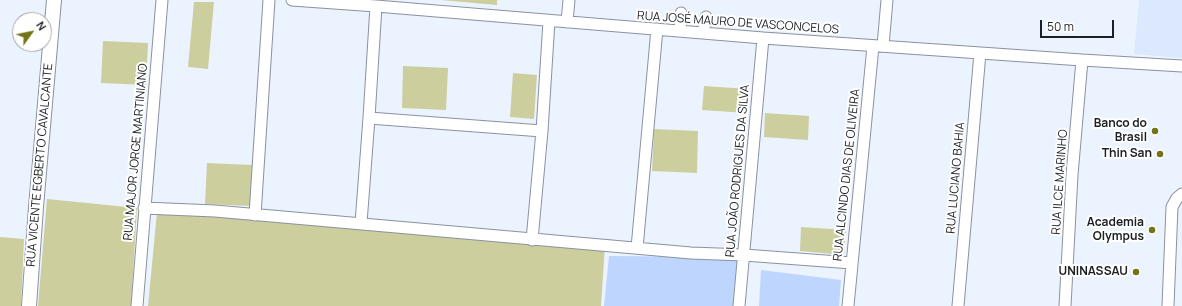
<!DOCTYPE html>
<html>
<head>
<meta charset="utf-8">
<style>
	body { margin:0 }
	#map { position:relative; width:1182px; height:306px; overflow:hidden; background:#ebf3ff; font-family:Manrope,sans-serif }
	canvas { display:block }
	.north { position:absolute; left:12px; top:12px; width:40px; height:40px; box-sizing:border-box; background:#fff; border:1px solid #a4a5a7; border-radius:50%; rotate:57deg; font-size:11px; font-weight:700; line-height:16px; text-align:center; color:#1c1f24 }
	.north::after { content:''; display:block; margin:auto; width:14px; height:18px; background:#747317; clip-path:polygon(50% 0,100% 100%,50% 72%,0 100%) }
	.scale { position:absolute; left:1040px; top:20px; width:74px; height:18px; box-sizing:border-box; border:2px solid #1c1f24; border-top:0; padding-left:5px; font-size:12px; line-height:14px; white-space:nowrap; color:#1c1f24; -webkit-text-stroke:3px #fff; paint-order:stroke }
</style>
</head>
<body>
<div id="map">
<canvas width="1182" height="306"></canvas>
<div class="north">N</div>
<div class="scale">50 m</div>
</div>
<script>
const g = document.querySelector('canvas').getContext('2d');
g.lineJoin = 'round';
function paint(path, color) {
  g.fillStyle = color;
  g.fill(path, 'evenodd');
}
function stroke(path, color, width, dash) {
  g.strokeStyle = color;
  g.lineWidth = width;
  g.lineCap = dash ? 'butt' : 'round';
  g.setLineDash(dash || []);
  g.stroke(path);
}
function label(font, color, halo, rows, align = 'center') {
  g.font = font + ' Manrope,sans-serif';
  g.lineWidth = 4;
  g.setLineDash([]);
  g.textBaseline = 'middle';
  g.strokeStyle = halo;
  g.fillStyle = color;
  for (const [text, x, y, turn = 0] of rows) {
    g.save();
    g.translate(x, y);
    g.rotate((+turn || 0) * Math.PI / 180);
    g.textAlign = isNaN(turn) ? turn : align;
    if (halo) g.strokeText(text, 0, 0);
    g.fillText(text, 0, 0);
    g.restore();
  }
}
paint(new Path2D(`
	M1139,0H1182V58L1134,54Z`), '#dbe8fd');
paint(new Path2D(`
	M441,0H497V5Z
	M194,2H214L208,69L188,67Z
	M103,41L148,43L146,85L101,83Z
	M403,66L448,68L446,110L402,108Z
	M513,73L537,75L534,119L510,117Z
	M704,86L748,89L746,113L702,110Z
	M765,113L809,116L808,140L764,137Z
	M654,129L698,131L697,173L652,171Z
	M207,163L252,165L250,206L205,204Z
	M47,199L137,208L131,306H38Z
	M157,212L605,245L601,306H148Z
	M801,227L846,230L844,255L800,251Z
	M0,237L24,239L21,306H0Z`), '#cdce9d');
paint(new Path2D(`
	M609,256L741,257L737,306H604Z
	M761,270L841,280L839,306H759Z`), '#bed6fd');
const minor = new Path2D(`
	M292,0L376,6L763,38L1082,60L1182,66
	M567,22L569,0
	M680,31L681,13
	M703,33L706,17
	M883,46L887,0
	M369,118L542,131
	M144,208L215,211L691,253L744,255L852,263
	M255,215L269,0
	M361,223L369,118L376,6
	M532,240L542,131L549,21
	M637,248L657,29
	M137,306L162,0
	M739,306L763,38
	M848,306L873,46
	M958,306L980,53
	M1065,306L1072,175L1082,60
	M1168,306L1172,207L1177,198L1182,194`);
const major = new Path2D(`
	M29,306L36,207L54,0`);
stroke(minor, '#8a92a0', 13);
stroke(major, '#8a92a0', 16);
stroke(minor, '#fff', 11);
stroke(major, '#fff', 14);
for (const [x, y, r, color] of [
	[1155,131,4,"#747317"],
	[1160,154,4,"#747317"],
	[1152,230,4,"#747317"],
	[1136,272,4,"#747317"]
]) {
  const dot = new Path2D();
  dot.arc(x, y, r, 0, 2 * Math.PI);
  g.fillStyle = color;
  g.fill(dot);
  stroke(dot, '#fff', 1.5);
}
label('12px', '#1c1f24', '#fff', [
	["RUA JOSÉ MAURO DE VASCONCELOS",738,23,4],
	["RUA MAJOR JORGE MARTINIANO",136,152,-85],
	["RUA VICENTE EGBERTO CAVALCANTE",40,165,-85],
	["RUA JOÃO RODRIGUES DA SILVA",738,171,-85],
	["RUA ALCINDO DIAS DE OLIVEIRA",847,175,-84],
	["RUA LUCIANO BAHIA",956,178,-85],
	["RUA ILCE MARINHO",1060,182,-86]
]);
label('bold 12px', '#1c1f24', '#fff', [
	["Banco do",1147,124],
	["Brasil",1147,138],
	["Thin San",1152,154],
	["Academia",1144,223],
	["Olympus",1144,237],
	["UNINASSAU",1128,272]
], 'right');
</script>
</body>
</html>
